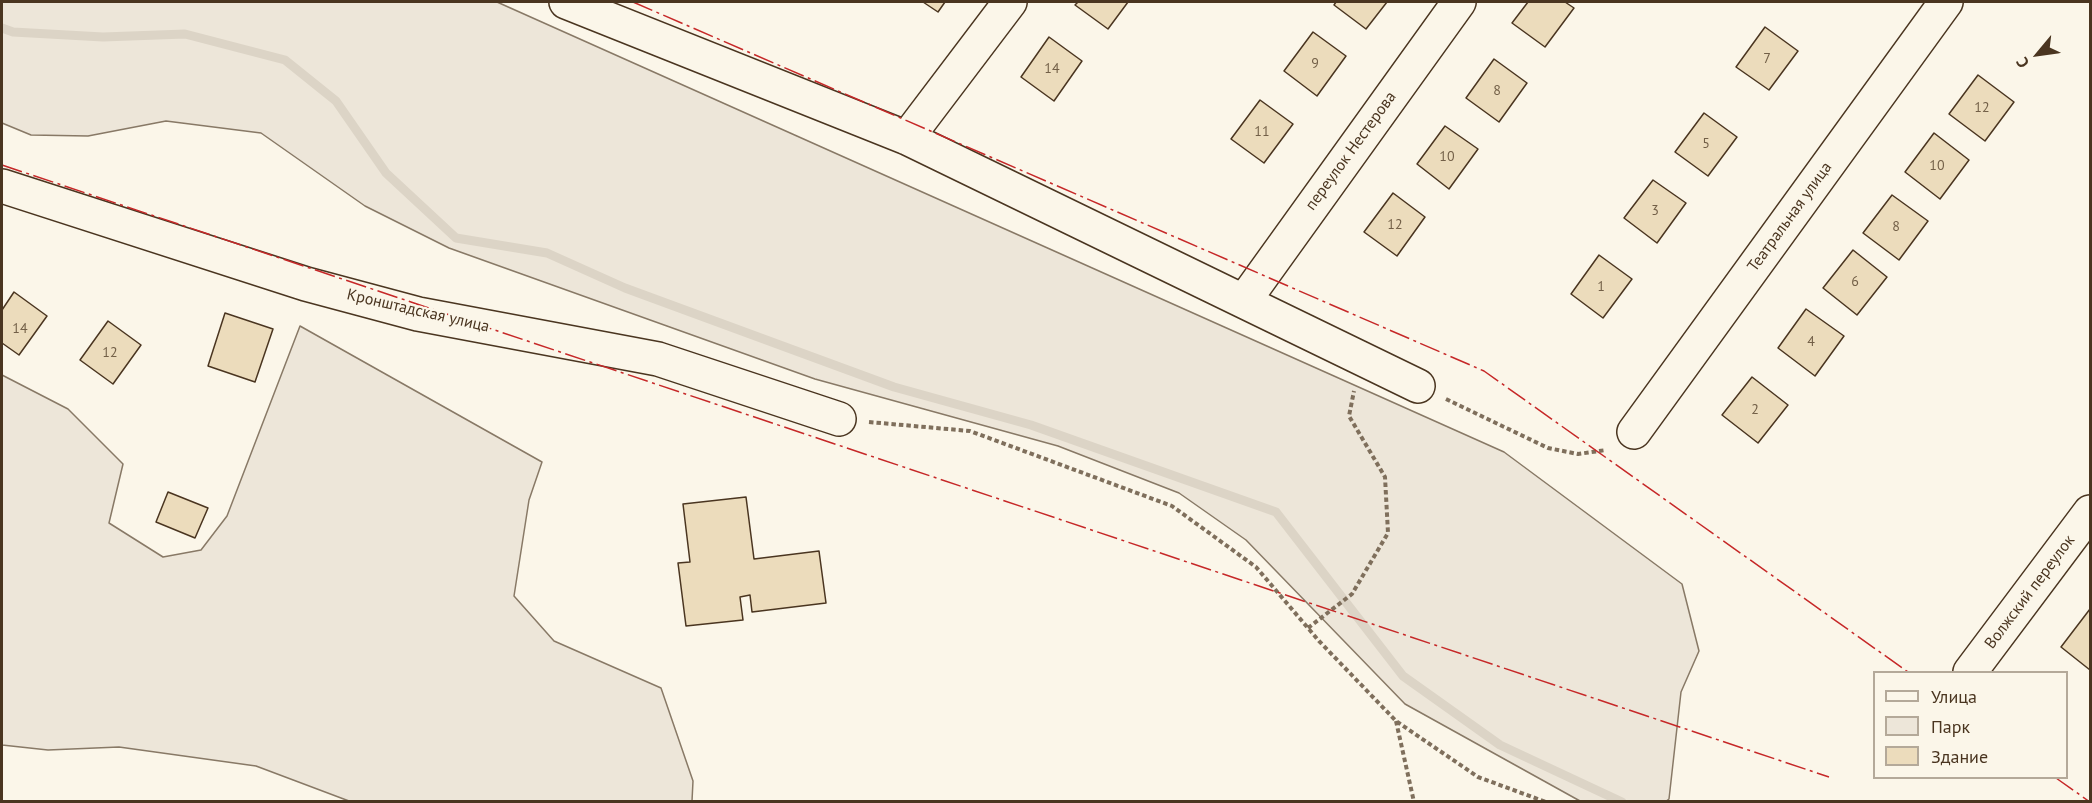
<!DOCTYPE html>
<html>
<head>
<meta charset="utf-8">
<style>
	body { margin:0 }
	#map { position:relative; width:2092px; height:803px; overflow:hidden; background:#fbf6e9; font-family:"PT Sans",sans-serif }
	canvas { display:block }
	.frame { position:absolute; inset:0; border:3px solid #4a3520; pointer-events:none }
	.legend { position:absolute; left:1873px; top:671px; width:195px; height:108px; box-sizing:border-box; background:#fbf6e9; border:2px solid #b4a999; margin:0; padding:8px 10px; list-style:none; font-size:18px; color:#4a3520 }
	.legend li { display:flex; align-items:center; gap:12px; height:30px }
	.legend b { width:30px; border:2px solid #b4a999 }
	.north { position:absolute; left:2008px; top:24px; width:60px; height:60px; -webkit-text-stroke:4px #fbf6e9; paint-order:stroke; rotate:241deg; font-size:16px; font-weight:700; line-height:24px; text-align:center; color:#4a3520 }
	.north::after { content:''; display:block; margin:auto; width:21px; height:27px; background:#4a3520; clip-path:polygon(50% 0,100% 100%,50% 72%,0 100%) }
</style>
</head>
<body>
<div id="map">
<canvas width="2092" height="803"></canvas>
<div class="frame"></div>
<ul class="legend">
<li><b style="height:8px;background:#fbf6e9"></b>Улица</li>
<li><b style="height:16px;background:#ede6d9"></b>Парк</li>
<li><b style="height:16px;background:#ecdcbc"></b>Здание</li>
</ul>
<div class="north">С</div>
</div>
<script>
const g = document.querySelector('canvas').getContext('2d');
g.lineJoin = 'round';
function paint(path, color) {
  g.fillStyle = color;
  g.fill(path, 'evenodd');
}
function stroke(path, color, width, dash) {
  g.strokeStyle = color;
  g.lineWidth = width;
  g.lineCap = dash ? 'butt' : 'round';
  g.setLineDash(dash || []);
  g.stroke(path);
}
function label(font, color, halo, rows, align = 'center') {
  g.font = font + ' "PT Sans",sans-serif';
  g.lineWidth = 4.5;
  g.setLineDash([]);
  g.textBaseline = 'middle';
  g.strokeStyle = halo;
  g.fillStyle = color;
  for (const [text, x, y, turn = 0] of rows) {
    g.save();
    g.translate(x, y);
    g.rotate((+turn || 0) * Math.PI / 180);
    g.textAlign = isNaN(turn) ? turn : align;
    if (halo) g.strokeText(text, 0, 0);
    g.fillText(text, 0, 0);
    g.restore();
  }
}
const green = new Path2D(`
	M2,2H497L1504,452L1682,584L1699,651L1681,692L1669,799L1665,802L1580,801L1405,704L1246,540L1179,493L1058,446L815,379L449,248L365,206L261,133L166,121L88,136L31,135L2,123Z
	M300,326L542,462L529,500L514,596L554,641L661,688L693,781L692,801H349L256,766L119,747L48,750L2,745V375L68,409L123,464L109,523L163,557L201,550L227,516Z`);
paint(green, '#ede6d9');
stroke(green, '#887966', 1.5);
stroke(new Path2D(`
	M2,28L13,32L103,37L185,34L285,60L336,101L386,173L456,238L547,253L625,288L894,387L1031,425L1276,512L1403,676L1500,745L1622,802`), '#dcd4c6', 9);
const building = new Path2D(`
	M923,2H945L938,12Z
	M1078,2H1128L1108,29L1075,5Z
	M1336,2H1387L1366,29L1334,5Z
	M1528,2H1565L1574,8L1545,47L1512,23Z
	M1765,27L1798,51L1769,90L1736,67Z
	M1313,32L1346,56L1317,96L1284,71Z
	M1049,37L1082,61L1054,101L1021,77Z
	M1494,59L1527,83L1499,122L1466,98Z
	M1978,75L2014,102L1985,141L1949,114Z
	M1260,100L1293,124L1264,163L1231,139Z
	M1704,113L1737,137L1708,176L1675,152Z
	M1445,126L1478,149L1449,189L1417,164Z
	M1934,133L1969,160L1940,199L1905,172Z
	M1653,180L1686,203L1657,243L1624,218Z
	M1393,193L1425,217L1397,256L1364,232Z
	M1892,195L1928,221L1899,260L1863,233Z
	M1853,250L1887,277L1857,315L1823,288Z
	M1599,255L1632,279L1603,318L1571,294Z
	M14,292L47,316L19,355L2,343V310Z
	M1806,309L1844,336L1815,376L1778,348Z
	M225,313L273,329L255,382L208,366Z
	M108,321L141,345L113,384L80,360Z
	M1752,377L1788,405L1758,443L1722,415Z
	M168,492L208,508L195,538L156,522Z
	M746,497L754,559L819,551L826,603L752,612L750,595L740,597L743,620L686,626L678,563L690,562L683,504Z
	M2090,609V670L2061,647Z`);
paint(building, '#ecdcbc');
stroke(building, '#4a3520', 1.5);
const minor = new Path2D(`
	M566,2L907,138L1418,386
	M907,138L1010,2
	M2,186L306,284L418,314L658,359L839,419
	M1244,301L1459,2
	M1634,432L1946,2
	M1970,672L2090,512`);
stroke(minor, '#4a3520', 36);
stroke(new Path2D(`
	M1446,399L1548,448L1578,454L1606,450
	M869,422L970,431L1172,506L1256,567L1319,641L1396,721L1478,777L1546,802
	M1308,628L1352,594L1388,533L1385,477L1349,416L1354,391
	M1396,721L1414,802`), '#7f6f5c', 4, [4.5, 3]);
stroke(minor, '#fbf6e9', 33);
stroke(new Path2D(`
	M633,2L1484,371L1908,672
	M2,165L1829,777
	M2056,778L2090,802`), '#c62828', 1.5, [21, 4.5, 3, 4.5]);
label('14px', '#725f47', null, [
	["7",1767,59],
	["9",1315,64],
	["14",1052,69],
	["8",1497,91],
	["12",1982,108],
	["11",1262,132],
	["5",1706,144],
	["10",1447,157],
	["10",1937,166],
	["3",1655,211],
	["12",1395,225],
	["8",1896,227],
	["6",1855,282],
	["1",1601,287],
	["14",20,329],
	["4",1811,342],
	["12",110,353],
	["2",1755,410]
]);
label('16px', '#4a3520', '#fbf6e9', [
	["переулок Нестерова",1351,151,-54],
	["Театральная улица",1790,217,-54],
	["Кронштадская улица",418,311,13],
	["Волжский переулок",2030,592,-53]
]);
</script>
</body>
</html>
